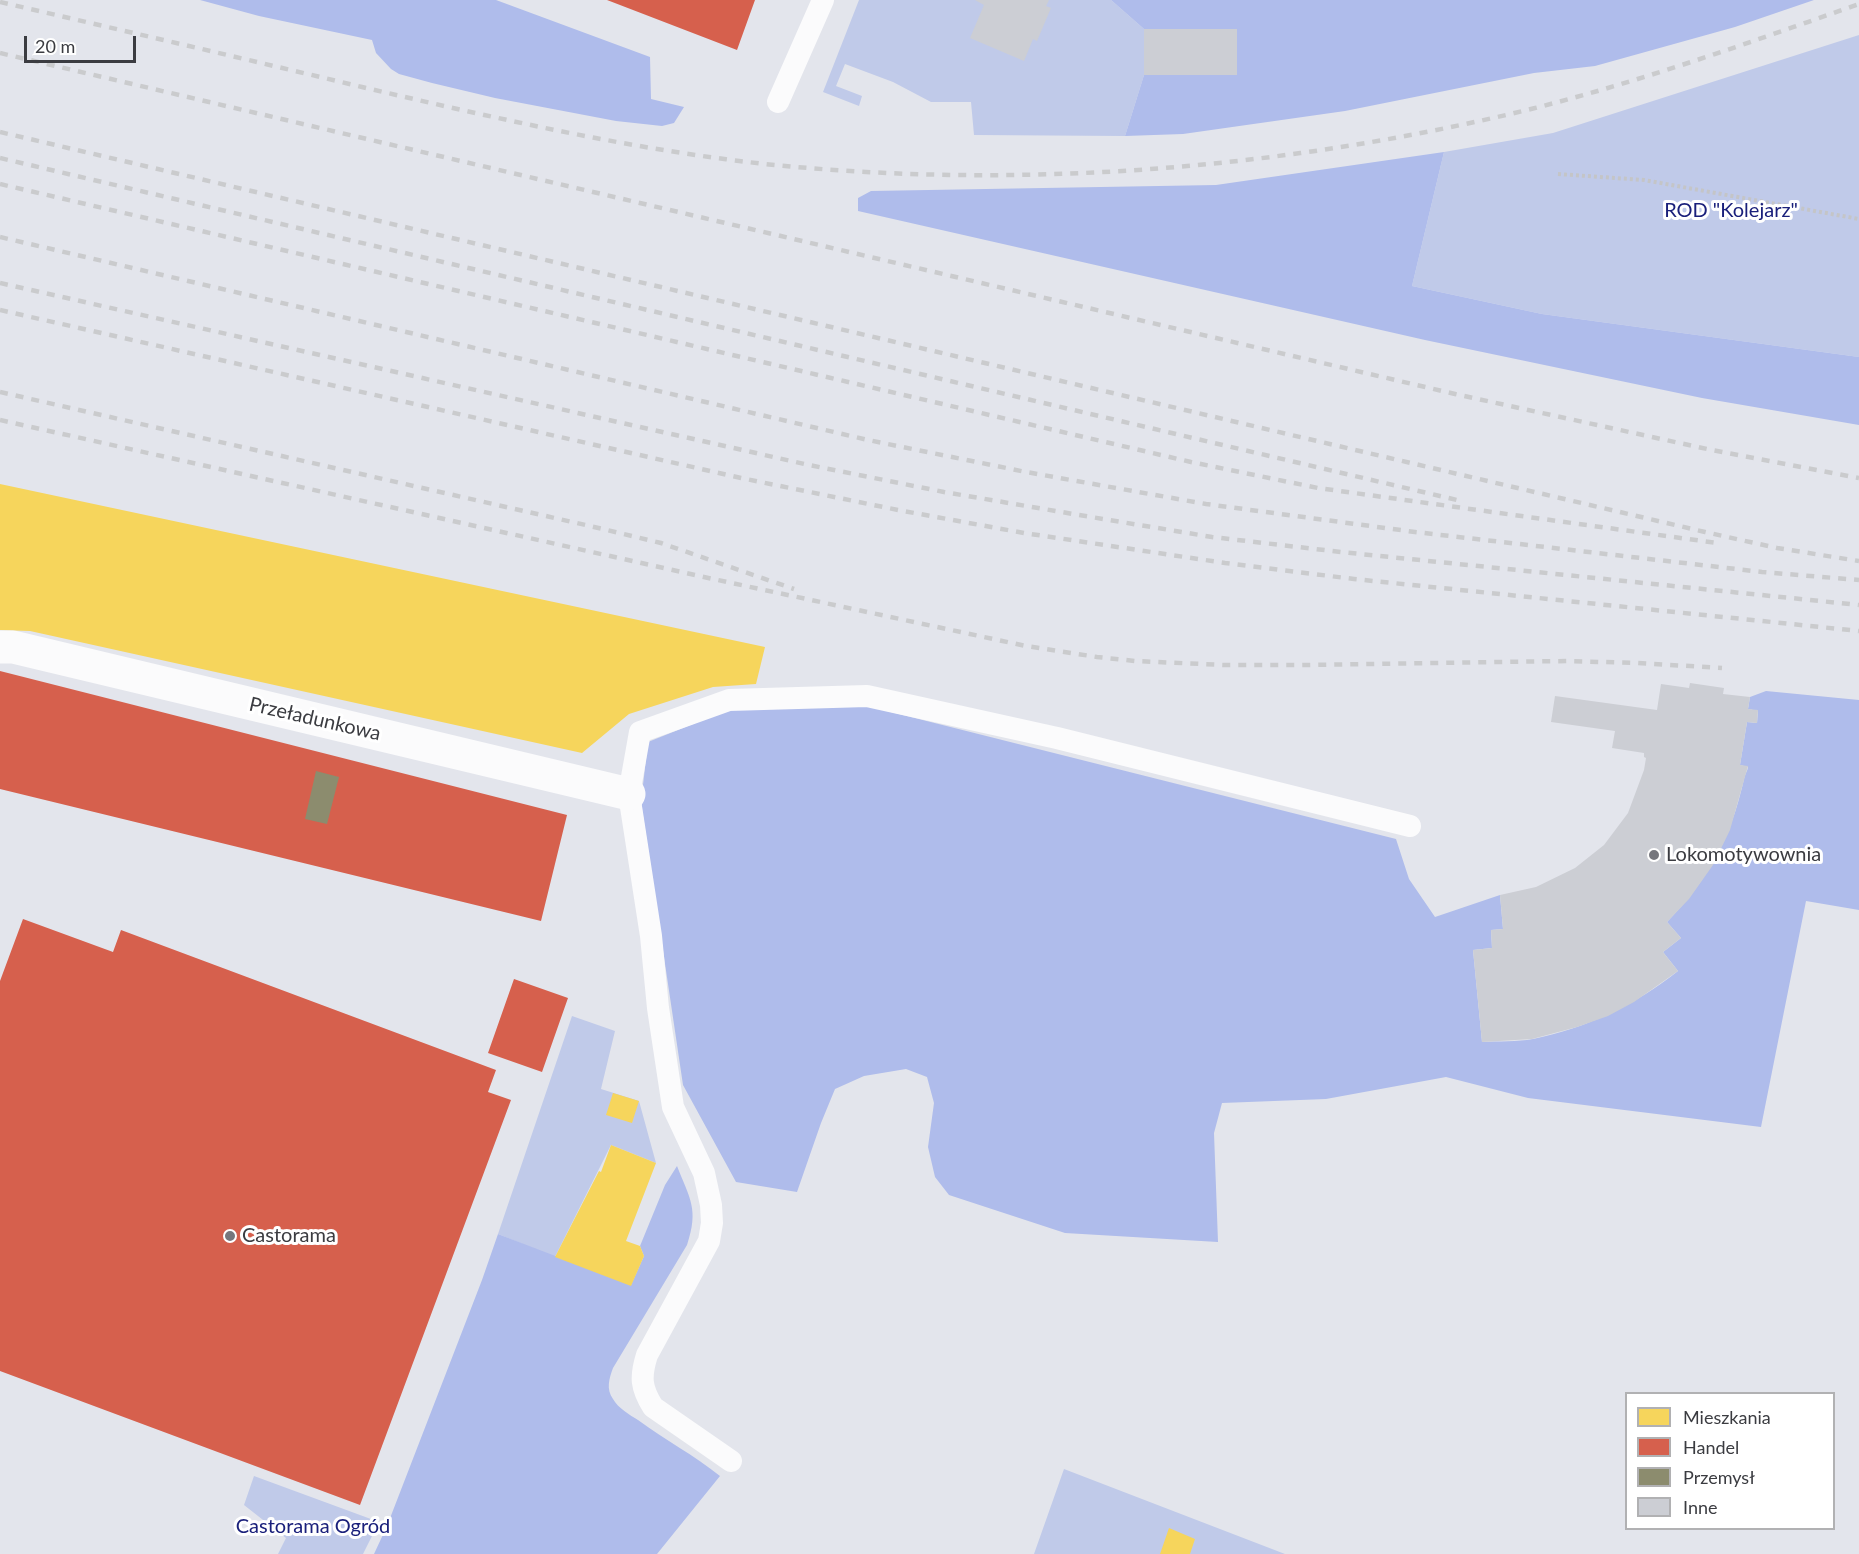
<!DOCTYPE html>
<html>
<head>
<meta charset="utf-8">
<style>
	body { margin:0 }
	#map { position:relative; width:1859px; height:1554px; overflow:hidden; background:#e3e5ec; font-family:Lato,sans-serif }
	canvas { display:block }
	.legend { position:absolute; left:1625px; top:1392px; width:210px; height:138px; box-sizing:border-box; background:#fff; border:2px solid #b1b1b3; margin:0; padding:8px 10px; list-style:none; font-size:18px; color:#3b3c41 }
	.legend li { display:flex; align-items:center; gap:12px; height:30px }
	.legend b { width:30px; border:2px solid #b1b1b3 }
	.scale { position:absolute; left:24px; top:36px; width:112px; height:27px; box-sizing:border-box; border:3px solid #3b3c41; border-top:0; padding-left:8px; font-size:18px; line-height:21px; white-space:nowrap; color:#3b3c41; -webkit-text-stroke:4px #fff; paint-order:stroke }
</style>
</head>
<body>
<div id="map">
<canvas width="1859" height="1554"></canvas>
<ul class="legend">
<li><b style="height:16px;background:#f6d55c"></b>Mieszkania</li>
<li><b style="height:16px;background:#d6604d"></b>Handel</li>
<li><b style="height:16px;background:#8c8c6e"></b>Przemysł</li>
<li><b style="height:16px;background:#ccced4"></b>Inne</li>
</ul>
<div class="scale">20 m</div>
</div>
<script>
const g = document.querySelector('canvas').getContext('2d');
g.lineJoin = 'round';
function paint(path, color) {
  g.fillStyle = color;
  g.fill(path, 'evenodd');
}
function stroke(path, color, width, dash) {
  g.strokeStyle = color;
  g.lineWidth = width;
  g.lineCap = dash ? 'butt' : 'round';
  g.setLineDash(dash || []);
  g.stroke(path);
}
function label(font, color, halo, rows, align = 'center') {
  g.font = font + ' Lato,sans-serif';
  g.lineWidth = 6;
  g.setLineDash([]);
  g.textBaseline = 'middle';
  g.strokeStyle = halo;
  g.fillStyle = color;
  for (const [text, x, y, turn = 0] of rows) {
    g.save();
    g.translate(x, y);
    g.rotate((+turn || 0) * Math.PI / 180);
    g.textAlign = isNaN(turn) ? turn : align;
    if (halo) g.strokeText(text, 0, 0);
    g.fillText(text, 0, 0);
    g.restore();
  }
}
paint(new Path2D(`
	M859,0H1111L1144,29V75L1125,136L974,135L971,102H931L893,82L845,64L836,86L862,96L859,106L823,92Z
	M1859,35V357L1542,314L1412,286L1444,152L1553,133Z
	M572,1016L615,1031L601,1089L639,1101L656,1163L611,1145L555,1257L498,1234Z
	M1064,1469L1285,1554H1034Z
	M254,1476L379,1522L363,1554H278L286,1538L244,1505Z`), '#c0cae9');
paint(new Path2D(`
	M200,0H496L650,57L651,99L684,107L674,123L662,126L616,121L495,98L432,83L399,74L391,69L376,53L372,40L259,16Z
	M1111,0H1814L1735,27L1595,66L1534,73L1345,111L1183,134L1125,136L1144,75V29Z
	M1444,152L1412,286L1542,314L1859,357V425L1702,398L1425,340L858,211V198L871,191L1216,185Z
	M1766,691L1859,700V910L1806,901L1761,1127L1528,1098L1446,1077L1326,1099L1222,1103L1214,1133L1218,1242L1065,1233L949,1195L935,1177L928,1147L934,1103L927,1077L906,1069L864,1076L835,1089L821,1123L797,1192L736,1182L683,1085L641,802L648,742L728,710L863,705L1396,839L1409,879L1435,917L1500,895L1503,929L1491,930L1492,948L1473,950L1482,1042C1499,1041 1517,1042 1533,1039C1587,1028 1635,1005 1678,971L1663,952L1681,938L1667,922C1708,879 1731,838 1744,779C1745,773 1747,773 1748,767L1740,765L1747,722L1757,723L1758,711L1748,709L1750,697Z
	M677,1166C690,1199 699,1209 687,1245L613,1368C609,1379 606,1389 613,1399C618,1408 630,1415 638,1420C665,1440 694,1455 720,1476L657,1554H374L387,1526L482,1280L498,1234L631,1285L644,1256L640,1246L665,1185Z`), '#afbceb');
paint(new Path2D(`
	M0,484L765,647L756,684L713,687L629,714L582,753L30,631L0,630Z
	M28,698L170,727L160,774L98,761L93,789L13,773Z
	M613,1093L639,1101L632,1123L606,1115Z
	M611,1145L656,1163L626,1241L640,1246L644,1256L631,1286L555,1257L599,1171L601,1172Z
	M1169,1528L1195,1539L1190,1554H1160Z`), '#f6d55c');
paint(new Path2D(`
	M607,0H755L737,50Z
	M0,671L567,815L541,921L0,789Z
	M23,919L113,952L121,930L496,1070L488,1092L511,1100L360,1505L0,1371V981Z
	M514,979L568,998L542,1072L488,1053Z`), '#d6604d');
paint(new Path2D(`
	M316,771L339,777L327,824L305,819Z`), '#8c8c6e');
paint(new Path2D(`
	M975,0H1049L1046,6L1051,8L1037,41L1033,39L1024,61L970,38L984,5Z
	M1144,29H1237V75H1144Z
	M1690,683L1724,688L1723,694L1750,697L1748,709L1758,710L1757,723L1747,722L1740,765L1748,766L1730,830L1713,865L1689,899L1667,922L1681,938L1663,952L1678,971L1634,1002L1608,1016L1577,1027L1532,1039L1482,1042L1473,950L1492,948L1491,930L1503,929L1500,895L1536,887L1575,868L1604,845L1628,813L1644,770L1646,758L1644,757V753L1612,748L1615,731L1551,722L1555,696L1657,710L1661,684L1689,688Z`), '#ccced4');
stroke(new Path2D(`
	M1558,174L1644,180L1859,219`), '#c4c5c7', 4, [3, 3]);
stroke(new Path2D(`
	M778,102L823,0
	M731,1461L653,1407C641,1388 640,1377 647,1355L709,1241L712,1223L711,1205L704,1173L673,1107L658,1008L651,936L629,794L640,732L729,700L867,696L1057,738L1410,826`), '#fbfbfc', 22);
stroke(new Path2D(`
	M0,647H13L629,794`), '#fbfbfc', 33);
stroke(new Path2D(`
	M0,2C121,30 241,58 362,87C495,118 629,149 765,164C1017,190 1276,170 1523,111C1637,83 1748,43 1859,4
	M0,53L1455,394L1707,449L1859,478
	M0,132L1705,532L1777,548L1859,561
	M0,158L1457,500
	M0,184L1191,462L1318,488L1717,543
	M0,237L868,440L1026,472L1206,504L1415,532L1762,572L1859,580
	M0,283L809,465L944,492L1079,515L1212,537L1341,552L1859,605
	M0,310L741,478L898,510L1024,533L1225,563L1354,579L1859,631
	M0,392L603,529L661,543L794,589
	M0,420L713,579L1026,646L1097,657L1135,661L1224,665H1302L1567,661L1638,663L1722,668`), '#cacbcd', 4.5, [8, 8]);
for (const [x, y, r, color] of [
	[1654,855,6,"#76777d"],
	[230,1236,6,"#76777d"]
]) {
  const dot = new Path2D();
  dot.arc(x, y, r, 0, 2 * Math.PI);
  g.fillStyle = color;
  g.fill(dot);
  stroke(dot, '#fff', 2);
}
label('20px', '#1a207b', '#fff', [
	["ROD \"Kolejarz\"",1731,211],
	["Castorama Ogród",313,1527]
]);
label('20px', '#3b3c41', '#fff', [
	["Przeładunkowa",315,719,13]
]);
label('20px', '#3b3c41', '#fff', [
	["Lokomotywownia",1666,855],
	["Castorama",242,1236]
], 'left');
</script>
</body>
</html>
